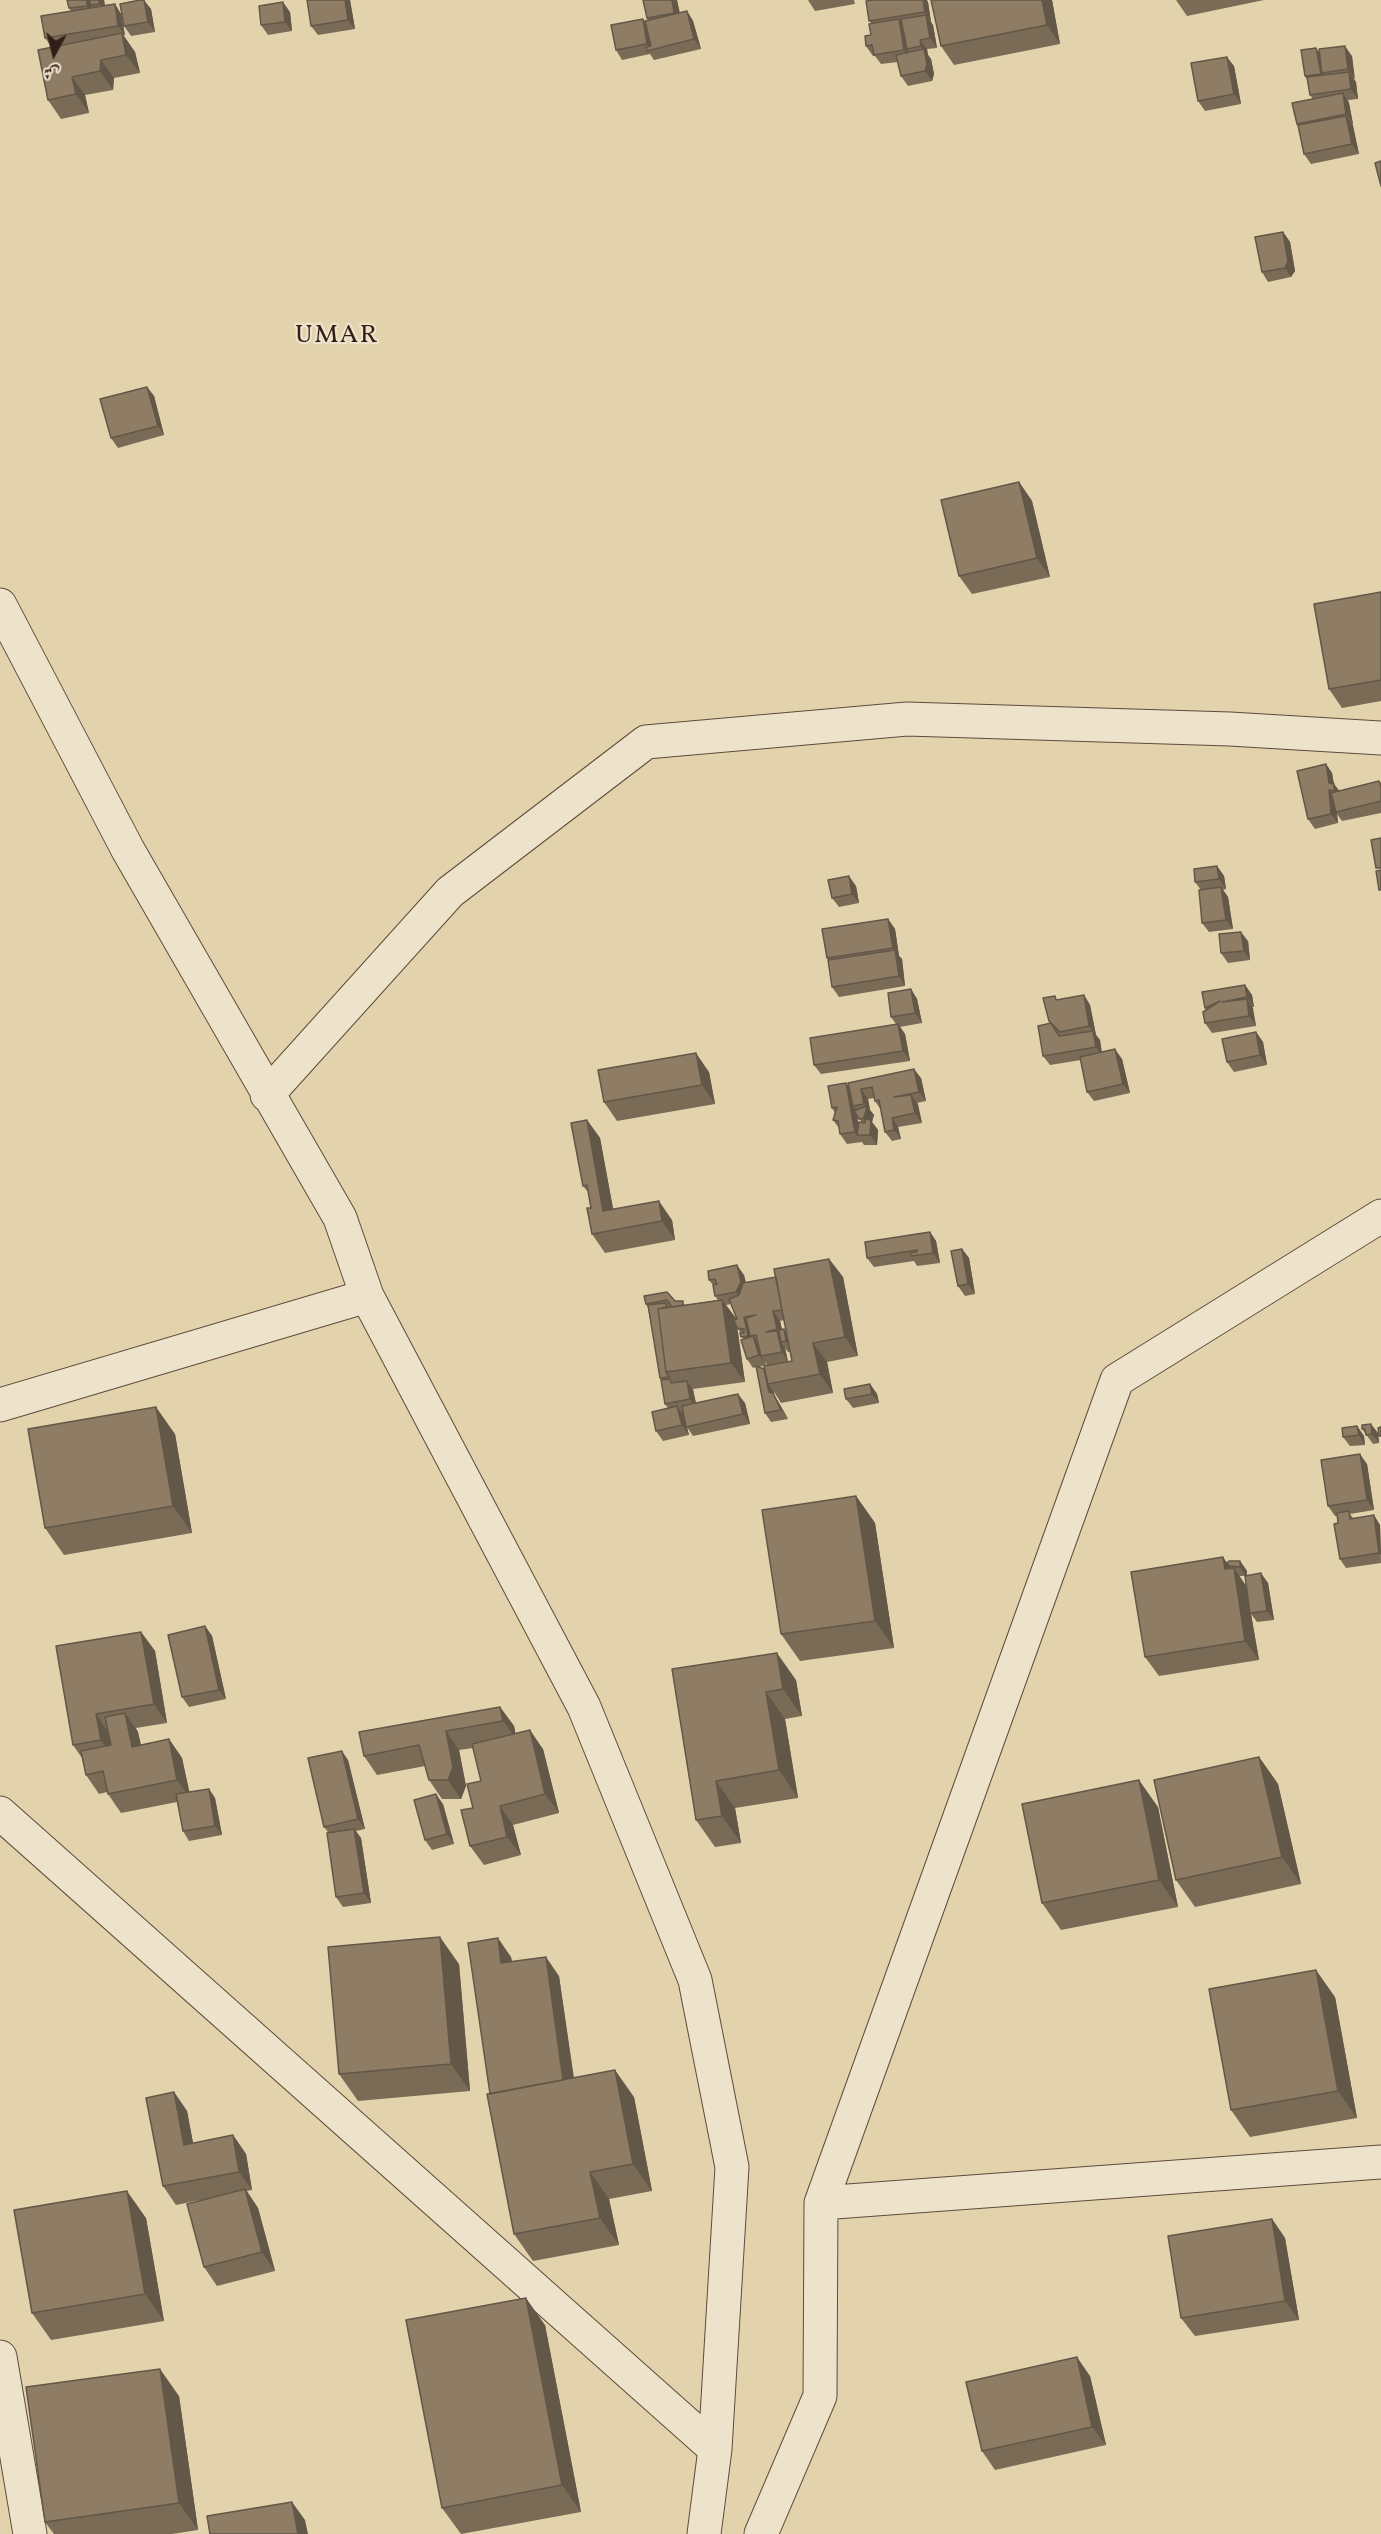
<!DOCTYPE html>
<html>
<head>
<meta charset="utf-8">
<style>
	body { margin:0 }
	#map { position:relative; width:1381px; height:2534px; overflow:hidden; background:#e3d3ad; font-family:Vollkorn,Amiri,serif }
	canvas { display:block }
	.north { position:absolute; left:24px; top:24px; width:60px; height:60px; -webkit-text-stroke:4px #ede2ca; paint-order:stroke; rotate:187deg; font-size:16px; font-weight:700; line-height:24px; text-align:center; color:#321e16 }
	.north::after { content:''; display:block; margin:auto; width:21px; height:27px; background:#321e16; clip-path:polygon(50% 0,100% 100%,50% 72%,0 100%) }
</style>
</head>
<body>
<div id="map">
<canvas width="1381" height="2534"></canvas>
<div class="north">ش</div>
</div>
<script>
const g = document.querySelector('canvas').getContext('2d');
g.lineJoin = 'round';
function stroke(path, color, width, dash) {
  g.strokeStyle = color;
  g.lineWidth = width;
  g.lineCap = dash ? 'butt' : 'round';
  g.setLineDash(dash || []);
  g.stroke(path);
}
function paint(path, color) {
  g.fillStyle = color;
  g.fill(path, 'evenodd');
}
function label(font, color, halo, rows, align = 'center') {
  g.font = font + ' Vollkorn,serif';
  g.lineWidth = 4.5;
  g.setLineDash([]);
  g.textBaseline = 'middle';
  g.strokeStyle = halo;
  g.fillStyle = color;
  for (const [text, x, y, turn = 0] of rows) {
    g.save();
    g.translate(x, y);
    g.rotate((+turn || 0) * Math.PI / 180);
    g.textAlign = isNaN(turn) ? turn : align;
    if (halo) g.strokeText(text, 0, 0);
    g.fillText(text, 0, 0);
    g.restore();
  }
}
const minor = new Path2D(`
	M0,605L128,850L340,1218L367,1296L584,1707L695,1980L732,2167L715,2449L704,2534
	M267,1095L450,892L646,742L907,719L1230,729L1381,738
	M0,1405L367,1296
	M0,1813L715,2449
	M821,2203L1381,2162
	M0,2357L30,2534
	M761,2534L820,2396L821,2203L1117,1380L1381,1216`);
stroke(minor, '#5e4b3c', 35);
stroke(minor, '#ede2ca', 33);
paint(new Path2D(`
	M67,0H104L105,5L115,4L121,14L125,35L123,36L135,52L140,73L114,78L113,90L85,95L89,113L61,119L48,100L52,47L45,38L71,11L69,8Z
	M350,0L355,29L318,35L311,26Z
	M643,0H677L680,13L687,11L693,21L701,49L654,60L650,54L622,60L616,50L643,19L645,22L648,21L647,18Z
	M808,0H854L855,4L815,11Z
	M931,0H1052L1060,44L954,65L941,46Z
	M1176,0H1264L1187,16Z
	M928,2L931,22L933,25L937,48L927,49L928,55L931,59L934,74L932,81L908,86L901,76L898,62L881,64L875,56H873L866,46L871,35V23L869,21Z
	M151,9L155,32L131,36L124,26Z
	M290,12L292,31L268,35L261,25Z
	M1320,53L1352,56L1354,79L1356,82L1358,99L1348,100L1349,103L1353,124H1352L1359,154L1311,164L1304,154L1298,126L1297,124L1313,99L1310,95L1307,80L1305,76Z
	M1234,66L1241,104L1205,111L1198,101Z
	M1283,232L1290,242L1295,271L1291,277L1268,282L1262,272Z
	M147,387L154,396L164,435L118,448L111,438Z
	M1019,482L1032,501L1050,577L972,594L959,576Z
	M1381,592V701L1342,708L1329,689Z
	M1326,764L1332,773L1334,784L1339,791L1379,781L1381,783V813L1342,821L1337,814L1338,823L1315,829L1308,819Z
	M1217,866L1224,876L1226,889L1223,890L1228,897L1233,929L1209,932L1202,923L1201,890L1195,882Z
	M856,886L859,903L839,907L832,898Z
	M888,919L895,929L899,956L902,959L905,986L839,997L832,987L828,960L827,958Z
	M1248,941L1250,960L1228,963L1221,953Z
	M1245,985L1252,995L1254,1007H1252L1256,1026L1212,1033L1205,1023L1206,1010L1205,1008Z
	M911,989L917,999L922,1023L900,1027L905,1034L910,1061L821,1074L814,1065L896,1024L891,1017Z
	M1084,995L1090,1005L1096,1035L1100,1040L1102,1052L1122,1059L1130,1093L1094,1101L1087,1092L1081,1060L1050,1065L1043,1056L1050,1023L1058,1000Z
	M1256,1032L1263,1042L1267,1065L1234,1072L1227,1062Z
	M709,1072L715,1104L617,1121L604,1102Z
	M921,1078L926,1101L917,1103L922,1123L898,1127L901,1139L892,1141L885,1132L881,1110L875,1101L874,1098L868,1099L870,1110L874,1115L872,1122L878,1130L877,1145H864L862,1142L847,1144L840,1134L839,1128L833,1120L835,1113L832,1108L846,1083L849,1087ZM857,1115L862,1123L859,1125Z
	M587,1120L600,1138L613,1209L672,1220L675,1240L605,1253L592,1234L591,1208L588,1192L583,1186Z
	M930,1232L936,1241L940,1263L917,1266L914,1261L874,1267L867,1258Z
	M962,1249L969,1258L975,1294L965,1296L958,1286Z
	M829,1259L843,1277L858,1356L827,1362L833,1393L781,1403L774,1392V1395L779,1403L788,1419L771,1422L765,1413L756,1367L753,1368L747,1359L743,1339L741,1333L737,1328L745,1382L693,1389L696,1403H745L750,1424L693,1436L687,1427L689,1435L663,1441L656,1431L668,1408L665,1404L648,1308L646,1304L667,1292L675,1301L685,1305L718,1300L715,1296L713,1285L709,1280L744,1275L746,1283L776,1277ZM731,1304L737,1319H736L726,1305ZM784,1320L787,1333L782,1329L780,1321ZM785,1348L788,1352H790L792,1361H788ZM765,1361L767,1365L766,1372L759,1367L766,1365Z
	M870,1384L877,1394L879,1403L853,1408L846,1399Z
	M1362,1425L1378,1433L1379,1443L1373,1444L1362,1429Z
	M1357,1426L1364,1436L1365,1445L1350,1446L1343,1437Z
	M175,1434L192,1533L64,1555L45,1528Z
	M1367,1464L1374,1510L1350,1514L1353,1518L1380,1525L1381,1563L1346,1568L1340,1559L1337,1516H1335L1328,1506Z
	M856,1496L875,1523L894,1648L800,1661L781,1634Z
	M1240,1561L1247,1571V1576L1268,1583L1274,1620L1257,1622L1251,1614L1259,1660L1159,1676L1145,1657L1227,1563ZM1239,1576H1245L1246,1586Z
	M205,1626L212,1636L226,1699L189,1707L182,1697Z
	M141,1632L155,1651L167,1723L136,1728L138,1732L141,1745L169,1739L182,1758L189,1792L209,1789L215,1798L222,1835L189,1841L183,1831L177,1802L121,1813L108,1794L107,1792L99,1794L86,1775L82,1758L73,1745Z
	M672,1669L796,1680L802,1716L785,1719L798,1798L735,1808L741,1843L715,1847L696,1820Z
	M500,1707L514,1726L515,1734L543,1749L559,1813L513,1825L521,1855L484,1865L470,1846L473,1808L481,1781L473,1748L459,1750L466,1786L461,1799H442L429,1780L425,1766L377,1775L364,1756Z
	M1259,1757L1278,1784L1301,1884L1195,1907L1176,1880Z
	M348,1760L365,1829L356,1831L361,1838L371,1903L343,1907L336,1897L328,1832L324,1827Z
	M443,1804L454,1844L432,1850L425,1840Z
	M1158,1807L1178,1907L1061,1930L1042,1903Z
	M511,1957L512,1962L559,1976L574,2078L634,2097L652,2191L609,2199L619,2245L533,2261L514,2234L490,2094Z
	M459,1964L470,2091L358,2101L339,2074Z
	M1335,1997L1357,2118L1250,2137L1231,2110Z
	M174,2092L187,2111L193,2143L233,2135L246,2154L252,2190L247,2191L258,2208L275,2271L217,2286L204,2267L200,2200L176,2205L163,2186Z
	M146,2218L164,2321L51,2340L32,2313Z
	M1272,2219L1285,2238L1299,2320L1195,2336L1181,2318Z
	M545,2325L581,2512L461,2534L442,2508Z
	M1090,2376L1106,2445L995,2470L982,2451Z
	M179,2396L198,2530L172,2534H54L45,2522Z`), '#7a6b57');
paint(new Path2D(`
	M87,0H92L91,5L93,9L94,15L87,6Z
	M99,0H104L106,13L99,4Z
	M144,0L151,9L155,32L148,22Z
	M345,0H350L355,29L348,20Z
	M672,0H677L681,22L674,13Z
	M923,0H927L928,2L931,22L925,12Z
	M1042,0H1052L1060,44L1047,25Z
	M283,2L290,12L292,31L285,22Z
	M115,4L121,14L125,35L118,26Z
	M687,11L693,21L701,49L694,39Z
	M926,15L933,25L937,48L930,38Z
	M643,19L649,28L651,50L647,44Z
	M899,19L906,29L907,49L910,54L911,60L904,50Z
	M122,33L135,52L140,73L126,55Z
	M920,40L927,49L928,55L931,59L934,74L932,81L925,71L924,51L921,46Z
	M1345,46L1352,56L1355,79L1348,69Z
	M1316,48L1323,58L1322,73L1327,80L1328,84L1321,74Z
	M1227,57L1234,66L1241,104L1234,94Z
	M101,60L114,78L113,90L100,71Z
	M1349,72L1356,82L1358,99L1351,89Z
	M72,77L85,95L89,113L76,94Z
	M1343,93L1349,103L1353,124L1346,114Z
	M1346,116L1353,125L1359,154L1352,144Z
	M1283,232L1290,242L1295,271L1291,277L1285,268Z
	M147,387L154,396L164,435L158,426Z
	M1019,482L1032,501L1050,577L1037,558Z
	M1326,764L1332,773L1334,785V784L1341,793V801L1329,783Z
	M1329,790L1336,800V812L1337,814L1338,823L1331,814Z
	M1217,866L1224,876L1226,889L1219,879Z
	M849,876L856,886L859,903L852,894Z
	M1221,887L1228,897L1233,929L1226,920Z
	M888,919L895,929L899,956L902,959L905,986L899,976L895,951L893,948Z
	M1241,932L1248,941L1250,960L1244,951Z
	M1245,985L1252,995L1254,1007L1247,997Z
	M911,989L917,999L922,1023L915,1013Z
	M1084,995L1090,1005L1096,1035L1100,1040L1102,1056L1096,1047L1093,1031L1089,1026Z
	M1247,999L1253,1008L1256,1026L1249,1016Z
	M898,1024L905,1034L910,1061L903,1051Z
	M1256,1032L1263,1042L1267,1065L1260,1055Z
	M1115,1049L1122,1059L1130,1093L1123,1084Z
	M696,1053L709,1072L715,1104L702,1085Z
	M914,1069L921,1078L926,1101L919,1092Z
	M846,1083L853,1092V1106L856,1110L860,1135H857L862,1142L855,1132Z
	M861,1089L868,1099L870,1110L874,1115L872,1122L878,1130L877,1145L870,1135L871,1128L864,1118L866,1107L864,1104Z
	M911,1095L918,1104L922,1123L915,1113Z
	M892,1118L898,1127L901,1139L894,1130Z
	M587,1120L600,1138L617,1230L603,1211Z
	M659,1201L672,1220L675,1240L662,1221Z
	M930,1232L936,1241L940,1263L933,1253Z
	M962,1249L969,1258L975,1294L968,1284Z
	M829,1259L843,1277L858,1356L845,1337Z
	M737,1265L744,1275L748,1292L743,1302L736,1292Z
	M722,1300L736,1318L745,1382L731,1363Z
	M773,1311L780,1321L784,1339L777,1329Z
	M744,1317L751,1327L750,1336L754,1341L755,1345L748,1336Z
	M784,1329L791,1338L793,1351L786,1341Z
	M777,1331L784,1341L781,1342L785,1348L788,1362L782,1352Z
	M753,1336L760,1346L761,1356L766,1365L759,1355Z
	M813,1343L827,1362L833,1393L820,1374Z
	M764,1369L770,1379L768,1384L774,1392V1395L779,1403L788,1419L769,1392Z
	M687,1381L693,1390L697,1409L690,1399Z
	M870,1384L877,1394L879,1403L872,1394Z
	M738,1394L745,1403L750,1424L743,1414Z
	M677,1406L684,1416L689,1435L682,1425Z
	M156,1407L175,1434L192,1533L173,1506Z
	M1371,1424L1378,1433L1379,1443L1372,1434Z
	M1357,1426L1364,1436L1365,1445L1359,1435Z
	M1360,1454L1367,1464L1374,1510L1367,1500Z
	M856,1496L875,1523L894,1648L875,1621Z
	M1374,1515L1380,1525L1381,1555L1379,1553Z
	M1223,1557L1235,1574L1234,1568L1247,1587L1250,1613L1251,1614L1259,1660L1245,1641L1225,1569Z
	M1240,1561L1247,1571L1246,1577L1240,1567Z
	M1261,1573L1268,1583L1274,1620L1267,1611Z
	M205,1626L212,1636L226,1699L219,1690Z
	M141,1632L155,1651L167,1723L154,1704Z
	M777,1653L796,1680L802,1716L783,1689Z
	M766,1692L785,1719L798,1798L779,1770Z
	M500,1707L514,1726L517,1740L503,1721Z
	M125,1713L138,1732L145,1766L132,1747Z
	M96,1714L109,1733L114,1759L101,1740Z
	M530,1730L543,1749L559,1813L545,1794Z
	M446,1731L459,1750L466,1786L461,1799L448,1780Z
	M169,1739L182,1758L191,1799L177,1780Z
	M342,1751L348,1760L365,1829L358,1819Z
	M1259,1757L1278,1784L1301,1884L1282,1857Z
	M1139,1780L1158,1807L1178,1907L1159,1880Z
	M716,1781L735,1808L741,1843L722,1816Z
	M209,1789L215,1798L222,1835L215,1826Z
	M436,1794L443,1804L454,1844L447,1834Z
	M500,1806L513,1825L521,1855L507,1837Z
	M354,1829L361,1838L371,1903L364,1893Z
	M440,1937L459,1964L470,2091L451,2064Z
	M498,1938L511,1957L515,1982L501,1963Z
	M546,1957L559,1976L577,2102L564,2083Z
	M1316,1970L1335,1997L1357,2118L1338,2091Z
	M615,2070L634,2097L652,2191L633,2164Z
	M174,2092L187,2111L197,2164L184,2145Z
	M233,2135L246,2154L252,2190L239,2172Z
	M590,2172L609,2199L619,2245L600,2218Z
	M245,2189L258,2208L275,2271L262,2252Z
	M127,2191L146,2218L164,2321L145,2294Z
	M1272,2219L1285,2238L1299,2320L1285,2301Z
	M526,2298L545,2325L581,2512L562,2485Z
	M1077,2357L1090,2376L1106,2445L1092,2427Z
	M160,2369L179,2396L198,2530L179,2503Z
	M292,2502L305,2520L308,2534H298Z`), '#635747');
const building = new Path2D(`
	M67,0H87V6L69,8Z
	M89,0H99V4L91,5Z
	M140,0H144L148,22L124,26L120,4Z
	M307,0H345L348,20L311,26Z
	M643,0H672L674,13L647,18Z
	M873,0H923L925,12L869,21L866,1Z
	M931,0H1042L1047,25L941,46Z
	M283,2L285,22L261,25L259,6Z
	M115,4L118,26L45,38L41,16Z
	M687,11L694,39L647,51L646,47L651,46L645,21Z
	M926,15L930,38L920,40L921,46L907,49L901,19Z
	M643,19L647,44L616,50L611,25Z
	M899,19L904,50L874,55L872,45L866,46L865,36L871,35L869,24Z
	M122,33L126,55L101,60L100,71L72,77L76,94L48,100L38,50Z
	M1345,46L1348,69L1322,73L1319,49Z
	M1316,48L1321,74L1305,76L1301,50Z
	M924,49L927,64L925,71L901,76L896,55Z
	M1227,57L1234,94L1198,101L1191,63Z
	M1349,72L1351,89L1310,95L1307,77Z
	M1343,93L1346,114L1297,124L1292,103Z
	M1346,116L1352,144L1304,154L1298,125Z
	M1381,161V186L1375,163Z
	M1283,232L1288,261L1285,268L1262,272L1255,237Z
	M147,387L158,426L111,438L100,399Z
	M1019,482L1037,558L959,576L941,500Z
	M1381,592V680L1329,689L1314,604Z
	M1326,764L1329,783L1334,784V791L1329,790L1331,814L1308,819L1297,771Z
	M1379,781L1381,787V801L1336,812L1331,793Z
	M1381,838V868H1376L1371,840Z
	M1217,866L1219,879L1195,882L1194,869Z
	M1381,870V890H1379L1376,871Z
	M849,876L852,894L832,898L828,880Z
	M1221,887L1226,920L1202,923L1199,890Z
	M888,919L893,948L827,958L822,929Z
	M1241,932L1244,951L1221,953L1219,934Z
	M895,950L899,976L832,987L828,960Z
	M1245,985L1247,997L1222,1002L1247,999L1249,1016L1205,1023L1203,1012L1220,1001L1205,1008L1202,992Z
	M911,989L915,1013L891,1017L888,993Z
	M1084,995L1089,1026L1060,1032L1049,1021L1043,998L1055,996L1056,1000Z
	M1051,1023L1059,1036L1093,1031L1096,1047L1043,1056L1038,1026Z
	M898,1024L903,1051L814,1065L810,1038Z
	M1256,1032L1260,1055L1227,1062L1222,1039Z
	M1115,1049L1123,1084L1087,1092L1080,1057Z
	M696,1053L702,1085L604,1102L598,1070Z
	M914,1069L919,1092L894,1097L911,1095L915,1113L892,1118L894,1130L885,1132L879,1100L875,1101L872,1087L861,1089L864,1104L853,1106L848,1083Z
	M846,1083L855,1132L840,1134L838,1121L833,1120L837,1107L832,1108L828,1086Z
	M867,1106L864,1118L859,1119L854,1111Z
	M865,1119L871,1120L870,1135H857L859,1122L865,1123Z
	M587,1120L603,1211L659,1201L662,1221L592,1234L587,1208H591L587,1185L583,1186L571,1123Z
	M930,1232L933,1253L911,1256L910,1253L917,1252V1250L867,1258L865,1242Z
	M962,1249L968,1284L958,1286L951,1251Z
	M829,1259L845,1337L813,1343L820,1374L768,1384L764,1366L792,1361L774,1269Z
	M737,1265L741,1282L736,1292L715,1296L713,1285L717,1284L715,1279L709,1280L708,1271Z
	M776,1277L782,1310L773,1311L777,1329L766,1332L777,1331L782,1352L761,1356L756,1335L750,1336L746,1318L756,1315L744,1317L748,1336L741,1337L740,1333H744V1329L737,1328L734,1320L737,1319L729,1299L739,1295L743,1283Z
	M667,1292L675,1301H683V1305L672,1307L667,1300L646,1304L644,1296Z
	M722,1300L731,1363L666,1372L658,1309Z
	M665,1303L667,1307L658,1309L666,1372L669,1377L660,1378L648,1305Z
	M784,1329L786,1341L781,1342L779,1330Z
	M753,1336L759,1355L747,1359L741,1340Z
	M756,1366L764,1369L769,1392L773,1393L781,1410L765,1413Z
	M670,1379L671,1383L687,1381L690,1399L665,1404L661,1380Z
	M870,1384L872,1394L846,1399L844,1389Z
	M738,1394L743,1414L686,1427L682,1406Z
	M677,1406L682,1425L656,1431L652,1412Z
	M156,1407L173,1506L45,1528L28,1429Z
	M1371,1424L1372,1434L1366,1435L1365,1429H1362V1425Z
	M1357,1426L1359,1435L1343,1437L1342,1428Z
	M1381,1427V1436H1379L1378,1428Z
	M1360,1454L1367,1500L1328,1506L1321,1460Z
	M856,1496L875,1621L781,1634L762,1510Z
	M1349,1511L1350,1519L1374,1515L1379,1553L1340,1559L1334,1524L1338,1523L1337,1513Z
	M1223,1557L1225,1569L1234,1568L1245,1641L1145,1657L1131,1572Z
	M1229,1561H1240V1567L1229,1566L1227,1563Z
	M1261,1573L1267,1611L1250,1613L1245,1576Z
	M205,1626L219,1690L182,1697L168,1635Z
	M141,1632L154,1704L96,1714L101,1740L73,1745L56,1646Z
	M777,1653L783,1689L766,1692L779,1770L716,1781L722,1816L696,1820L672,1669Z
	M500,1707L503,1721L446,1731L453,1767L448,1780H429L419,1745L364,1756L359,1732Z
	M125,1713L132,1747L169,1739L177,1780L108,1794L103,1771L86,1775L81,1751L111,1745L105,1717Z
	M530,1730L545,1794L500,1806L507,1837L470,1846L461,1810L473,1808L467,1784L481,1781L472,1744Z
	M342,1751L358,1819L324,1827L308,1758Z
	M1259,1757L1282,1857L1176,1880L1154,1780Z
	M1139,1780L1159,1880L1042,1903L1022,1804Z
	M209,1789L215,1826L183,1831L176,1794Z
	M436,1794L447,1834L425,1840L414,1800Z
	M354,1829L364,1893L336,1897L327,1833Z
	M440,1937L451,2064L339,2074L328,1947Z
	M498,1938L501,1963L546,1957L563,2080L490,2094L468,1943Z
	M1316,1970L1338,2091L1231,2110L1209,1989Z
	M615,2070L633,2164L590,2172L600,2218L514,2234L487,2094Z
	M174,2092L184,2145L233,2135L239,2172L163,2186L146,2098Z
	M245,2189L262,2252L204,2267L187,2204Z
	M127,2191L145,2294L32,2313L14,2210Z
	M1272,2219L1285,2301L1181,2318L1168,2236Z
	M526,2298L562,2485L442,2508L406,2320Z
	M1077,2357L1092,2427L982,2451L966,2382Z
	M160,2369L179,2503L45,2522L26,2387Z
	M292,2502L298,2534H210L207,2516Z`);
paint(building, '#8e7c65');
stroke(building, '#635747', 1.5);
g.letterSpacing = '1.5px';
label('26px', '#321e16', '#ede2ca', [
	["UMAR",337,337]
]);
g.letterSpacing = '0px';
</script>
</body>
</html>
